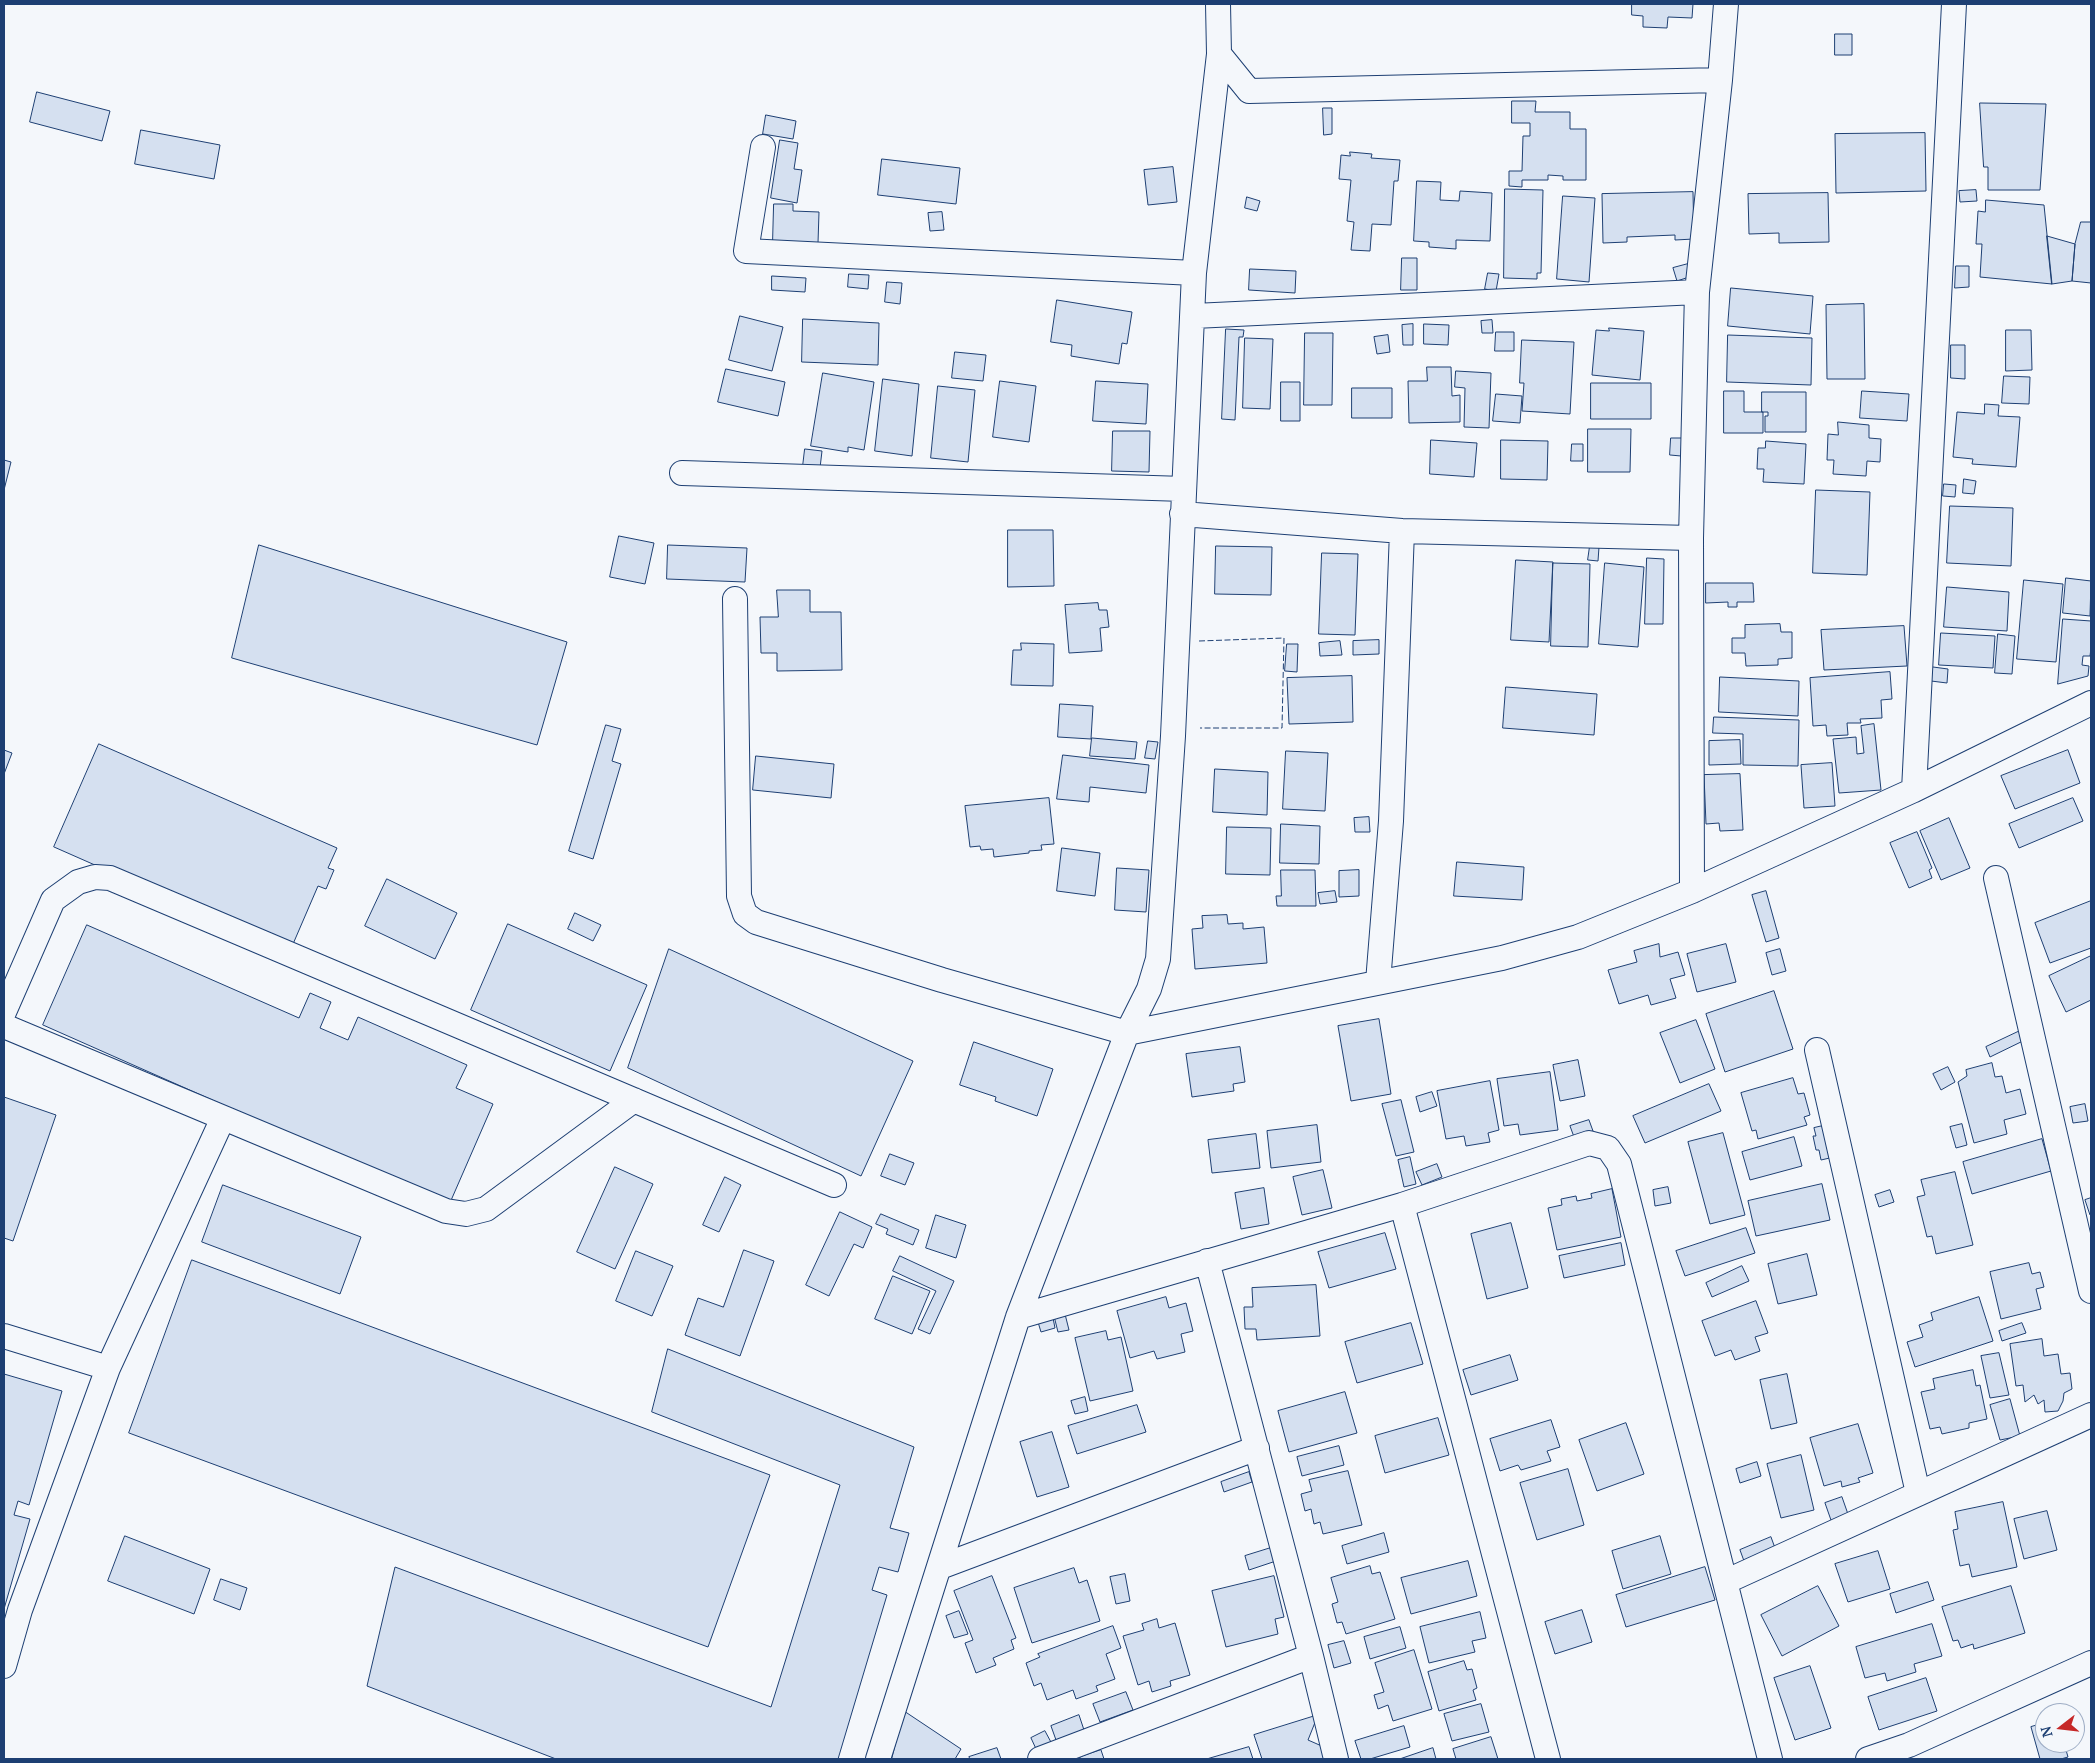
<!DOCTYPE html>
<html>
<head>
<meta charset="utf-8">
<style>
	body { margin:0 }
	#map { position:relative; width:2095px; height:1763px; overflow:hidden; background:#f4f7fb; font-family:"PT Serif",serif }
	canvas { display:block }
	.frame { position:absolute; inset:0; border:5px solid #1d3f73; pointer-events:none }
	.north { position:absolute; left:2035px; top:1703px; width:50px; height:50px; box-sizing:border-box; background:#f4f7fb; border:1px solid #9eadc5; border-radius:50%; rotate:254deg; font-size:14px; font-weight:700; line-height:20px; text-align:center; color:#1d3f73 }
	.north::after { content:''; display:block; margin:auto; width:18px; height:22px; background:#c62828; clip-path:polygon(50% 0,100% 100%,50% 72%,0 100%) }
</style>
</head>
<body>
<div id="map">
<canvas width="2095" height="1763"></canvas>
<div class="frame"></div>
<div class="north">N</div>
</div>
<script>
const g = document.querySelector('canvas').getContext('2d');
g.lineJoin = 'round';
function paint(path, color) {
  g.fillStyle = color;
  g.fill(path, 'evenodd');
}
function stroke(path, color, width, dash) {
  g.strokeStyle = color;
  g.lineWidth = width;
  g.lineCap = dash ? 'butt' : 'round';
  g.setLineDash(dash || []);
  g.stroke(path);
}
const building = new Path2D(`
	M1632,4H1693L1692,18L1668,17L1667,28L1643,27V16L1632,15Z
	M1835,34H1852V55H1835Z
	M37,92L110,111L102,141L30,122Z
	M1512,101H1536L1535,112H1570V129H1586V180H1563V176L1548,175V180H1522V187L1509,186V171H1522L1523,136H1530V123H1512Z
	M1980,103L2046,104L2040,190H1988V167H1984Z
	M1323,108H1332V134L1324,135Z
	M766,115L796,121L793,139L763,134Z
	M141,130L220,145L214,179L135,164Z
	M1925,133L1926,191L1836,193L1835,134Z
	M780,140L798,143L794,169L802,170L797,203L771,198Z
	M1350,152L1372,154L1371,158L1400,160L1398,181H1394L1391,225L1372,224L1370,251L1351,250L1354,222L1347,221L1351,180L1339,179L1341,155L1350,156Z
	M882,159L960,168L956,204L878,195Z
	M1173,167L1177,202L1148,205L1144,170Z
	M1417,181L1441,182L1440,200L1459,201L1460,191L1492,193L1490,241L1456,240V249L1429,247V242L1414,241Z
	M1505,189L1543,190L1541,273H1537V279L1504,278Z
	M1976,190L1977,201L1960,202L1959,191Z
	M1693,192L1694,239L1675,240V235L1627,237V242L1603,243L1602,194Z
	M1828,193L1829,242L1779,243V233L1749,234L1748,194Z
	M1563,196L1595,198L1589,282L1557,279Z
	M1247,197L1260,201L1257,211L1245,208Z
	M1986,200L2044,205L2052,284L1980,277L1982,244H1976L1978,211L1985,212Z
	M774,204H793V211L819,212L818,243L773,241Z
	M942,212L944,230L930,231L928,213Z
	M2081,222H2091V283L2072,281L2075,244Z
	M2047,236L2075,244L2072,281L2052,284Z
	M1402,258H1417V290H1401Z
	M1688,264L1692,276L1677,281L1673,268Z
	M1956,266H1969V287L1955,288Z
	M1250,269L1296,271L1295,293L1249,290Z
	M1488,273L1499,274L1496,291L1485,289Z
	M849,274L869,275L868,289L848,287Z
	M772,276L806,278L805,292L772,290Z
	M887,282L902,283L900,304L885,302Z
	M1731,288L1813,296L1810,334L1728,326Z
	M1057,300L1132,312L1127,344L1122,343L1119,364L1071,356L1072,345L1051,342Z
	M1864,304L1865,379H1827L1826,305Z
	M740,316L783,327L772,371L729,360Z
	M803,319L879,323L878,365L802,362Z
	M1492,320L1493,333H1482L1481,321Z
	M1413,324V345H1403L1402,325Z
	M1424,324L1449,325L1448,345L1424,344Z
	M1609,328L1644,331L1640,380L1592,375L1596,330L1609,331Z
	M1226,329L1244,330L1243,337H1239L1235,420L1222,419Z
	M2006,330H2031L2032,370L2006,371Z
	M1496,332H1514V351H1495Z
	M1305,333H1333L1332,405H1304Z
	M1388,335L1390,352L1377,354L1374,337Z
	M1728,335L1812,338L1811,385L1727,382Z
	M1245,338L1273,339L1270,409L1243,408Z
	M1522,340L1574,342L1570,414L1522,411L1524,383H1520Z
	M1951,345H1965V379L1951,378Z
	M955,352L986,355L983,381L952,378Z
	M1427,367H1451L1452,396L1460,395V422L1409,423L1408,381H1427Z
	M726,369L785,382L778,416L718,402Z
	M1456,371L1491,373L1489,428L1464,427L1465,388L1455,387Z
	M823,373L874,382L864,450L848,447V452L811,446Z
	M2004,376L2030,377L2029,404L2002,403Z
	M883,379L919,384L912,456L875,451Z
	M1000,381L1036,386L1029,442L993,437Z
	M1096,381L1148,384L1146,424L1093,421Z
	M1281,382H1300V421H1281Z
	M1591,383H1651V419H1591Z
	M938,386L975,390L968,462L931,458Z
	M1352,388H1392V418H1352Z
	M1724,391H1744V412H1763V433H1724Z
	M1862,391L1909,394L1907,421L1860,418Z
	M1762,392H1806V432H1765V416H1768V412H1762Z
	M1496,394L1522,396L1520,423L1493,421Z
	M1985,404L1999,405L1998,416L2020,417L2016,467L1972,464L1973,459L1953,457L1957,412L1984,414Z
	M1838,422L1869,425V438L1881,439L1880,462L1867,461L1866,476L1833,474L1834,460H1827L1828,434L1838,435Z
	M1588,429H1631L1630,472H1588Z
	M1113,431H1150L1149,472L1112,471Z
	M1671,438H1682L1681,456L1670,455Z
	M1431,440L1477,443L1474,477L1430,474Z
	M1501,440L1548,441L1547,480L1501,479Z
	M1766,441L1806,444L1804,484L1763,482L1764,469H1757L1758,448H1765Z
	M1572,444H1583V461H1571Z
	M805,449L822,451L820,468L803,466Z
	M4,460L11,462L4,490Z
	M1964,479L1976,481L1974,494L1963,493Z
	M1944,484L1956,485L1955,497L1943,496Z
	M1816,490L1870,492L1867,575L1813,573Z
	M1950,506L2013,508L2011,566L1947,563Z
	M1008,530H1053L1054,586L1008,587Z
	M619,536L654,543L645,584L610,577Z
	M259,545L567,642L537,745L232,658Z
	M668,545L747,548L745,582L667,579Z
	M1216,546L1272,547L1271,595L1215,594Z
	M1590,546L1599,547L1598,561L1588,560Z
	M1322,553L1358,554L1355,635L1319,634Z
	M1647,558L1664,559L1663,624H1645Z
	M1516,560L1553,562L1549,642L1511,640Z
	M1553,563L1590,564L1588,647L1551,646Z
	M1605,563L1644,567L1638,647L1599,644Z
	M2066,578L2091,581L2090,616L2063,613Z
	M2024,580L2063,584L2056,662L2017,659Z
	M1706,583H1753L1754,602H1737V607H1728V602L1706,603Z
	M1947,587L2009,592L2007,631L1944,627Z
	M777,590H810V612H841L842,670L777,671V653H761L760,617H778Z
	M1098,603L1099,610H1107L1109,627L1100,628L1102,651L1069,653L1065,605Z
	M2063,619L2091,621V648L2090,656H2083L2082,665L2089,666L2088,676L2058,684Z
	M1780,624L1781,632H1792V658L1778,659V665L1746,666L1745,653H1732V638H1745V625Z
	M1904,626L1907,666L1824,670L1821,630Z
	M1941,633L1995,636L1993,668L1939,665Z
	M1998,634L2015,636L2012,674L1995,673Z
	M1379,640V654L1353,655V641Z
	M1340,641L1342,655L1320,656L1319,643Z
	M1021,643L1054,644L1053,686L1011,685L1013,650H1021Z
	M1287,644H1298L1297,672L1285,671Z
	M1933,667L1948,669L1947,683L1931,681Z
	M1890,672L1892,699L1881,700L1882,718L1860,719L1861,723H1847L1848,735L1827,736L1826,725L1813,726L1810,678Z
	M1352,676L1353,722L1289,724L1287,678Z
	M1720,677L1799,681L1798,716L1719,712Z
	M1506,687L1597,694L1594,735L1503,728Z
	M1060,704L1093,706L1091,739L1058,737Z
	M1714,717L1799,720L1798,766L1743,765V734L1713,733Z
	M1874,724L1881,790L1839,793L1833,739L1856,737L1857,754L1864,753L1861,726Z
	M606,725L621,729L612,761L621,764L593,859L569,851Z
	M1092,738L1137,742L1135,759L1090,756Z
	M1740,740L1741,764L1709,765V741Z
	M1148,741L1158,742L1155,759L1145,758Z
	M99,744L337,848L328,868L334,870L326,889L318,886L290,951L54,847Z
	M4,750L12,753L4,774Z
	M2068,750L2080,783L2015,809L2001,776Z
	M1286,751L1328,753L1325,811L1283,809Z
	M1063,755L1149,765L1146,793L1090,787L1089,802L1057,799Z
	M756,756L834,764L831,798L753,790Z
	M1832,763L1835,806L1804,808L1801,765Z
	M1215,769L1268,772L1267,815L1213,812Z
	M1740,774L1743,830L1720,831L1719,823L1706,824L1704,775Z
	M1049,798L1054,844L1041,845L1042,850L1029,851V853L994,857L993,849L981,850L980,846L970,847L965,806Z
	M2073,798L2083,821L2019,848L2009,824Z
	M1369,817L1370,832H1355L1354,818Z
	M1949,818L1970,868L1941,880L1920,831Z
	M1281,824L1320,826L1319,864L1280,863Z
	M1227,827L1271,828L1270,875L1226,874Z
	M1917,832L1932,868L1929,870L1932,878L1909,888L1890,843Z
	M1062,848L1100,853L1095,896L1057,891Z
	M1457,862L1524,867L1522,900L1454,896Z
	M1117,868L1149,870L1146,912L1115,910Z
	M1281,870H1315L1316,906H1277L1276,896H1281Z
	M1359,870V896L1339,897V871Z
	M387,879L457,913L435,959L365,926Z
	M1335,891L1337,902L1320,904L1318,893Z
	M1766,891L1779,938L1766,942L1752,895Z
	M2091,901V948L2050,963L2035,923Z
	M575,913L601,925L593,941L568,929Z
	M1227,915L1228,924L1243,923V929L1264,927L1267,963L1195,969L1192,929L1203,928L1202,916Z
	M508,924L647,985L610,1071L471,1010Z
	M87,925L299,1018L310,993L331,1002L320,1028L348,1040L358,1017L467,1065L456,1088L493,1104L449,1205L43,1025Z
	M1659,944L1660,957L1678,952L1685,975L1670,979L1676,998L1651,1005L1648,995L1619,1004L1608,970L1637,962L1634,951Z
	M1726,944L1736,982L1697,992L1687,954Z
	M669,949L913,1061L861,1176L628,1068Z
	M1780,949L1786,971L1772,975L1766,953Z
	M2091,956V1000L2066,1012L2049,976Z
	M1774,991L1793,1049L1725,1072L1706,1014Z
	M1379,1019L1391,1094L1351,1101L1338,1026Z
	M1696,1020L1715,1069L1680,1083L1660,1033Z
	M2022,1030L2027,1039L1990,1057L1986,1047Z
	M974,1042L1053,1069L1037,1116L995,1101L996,1097L960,1085Z
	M1240,1047L1245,1082L1233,1084L1234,1091L1192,1097L1186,1054Z
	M1578,1060L1585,1096L1560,1101L1553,1065Z
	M1992,1063L1995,1077L2002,1076L2006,1093L2020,1089L2026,1114L2004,1120L2007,1134L1974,1143L1958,1082L1967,1076L1966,1070Z
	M1948,1067L1955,1082L1941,1090L1933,1074Z
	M1550,1072L1558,1130L1520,1135L1518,1124L1504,1126L1497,1079Z
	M1793,1078L1798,1094L1804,1093L1810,1115L1804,1117L1807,1125L1758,1139L1756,1130L1752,1131L1741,1093Z
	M1490,1081L1499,1130L1488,1133L1490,1142L1466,1146L1464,1136L1446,1139L1437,1091Z
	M1709,1084L1721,1111L1645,1143L1633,1116Z
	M1432,1092L1437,1106L1420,1112L1416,1097Z
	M4,1097L56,1115L13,1241L4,1238Z
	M1401,1100L1414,1152L1396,1156L1382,1104Z
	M2085,1104L2088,1121L2073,1123L2070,1107Z
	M1589,1120L1593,1131L1574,1137L1570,1126Z
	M1962,1124L1967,1145L1956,1148L1950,1127Z
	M1317,1125L1321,1162L1271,1168L1267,1131Z
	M1827,1125L1834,1157L1821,1160L1819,1150H1816L1813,1136H1816L1814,1128Z
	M1723,1133L1745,1215L1710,1224L1688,1142Z
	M1256,1134L1260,1168L1212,1173L1208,1140Z
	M1794,1137L1802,1166L1750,1180L1742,1152Z
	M2042,1139L2051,1171L1972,1194L1963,1162Z
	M890,1154L914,1163L905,1185L881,1176Z
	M1410,1157L1416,1184L1404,1187L1398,1160Z
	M1437,1164L1442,1177L1422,1185L1416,1172Z
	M615,1167L653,1184L615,1269L577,1252Z
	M1323,1170L1332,1208L1302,1215L1293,1177Z
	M1955,1172L1973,1245L1936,1254L1932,1236L1927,1237L1917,1197L1925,1195L1921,1180Z
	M725,1177L741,1185L719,1232L703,1225Z
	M1822,1184L1830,1220L1756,1236L1748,1201Z
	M223,1185L361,1237L340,1294L202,1242Z
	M1668,1187L1671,1203L1655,1206L1653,1190Z
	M1264,1188L1269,1224L1241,1229L1235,1193Z
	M1612,1189L1621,1237L1557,1250L1548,1208L1562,1205L1561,1199L1576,1196L1577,1201L1592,1198L1591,1194Z
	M1890,1190L1894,1202L1879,1207L1875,1195Z
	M2091,1198V1215H2090L2085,1200Z
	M840,1212L872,1227L863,1248L854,1244L829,1296L806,1285Z
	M881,1214L919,1230L913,1245L886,1234L888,1229L876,1224Z
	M936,1215L966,1225L956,1258L926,1248Z
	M1511,1223L1528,1288L1487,1299L1471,1234Z
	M1746,1228L1755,1253L1685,1276L1676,1251Z
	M1385,1233L1396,1269L1329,1288L1318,1252Z
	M1621,1243L1625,1265L1564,1278L1559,1256Z
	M744,1250L774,1261L740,1356L685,1335L698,1298L723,1307Z
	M636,1251L673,1266L652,1316L616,1301Z
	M1807,1254L1817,1295L1778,1304L1768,1264Z
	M900,1256L954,1281L930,1334L918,1329L936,1291L893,1271Z
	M192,1260L770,1475L708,1647L129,1433Z
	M2029,1263L2032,1274L2040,1272L2044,1287L2036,1289L2041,1309L2001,1319L1990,1272Z
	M1742,1266L1749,1281L1712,1297L1706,1283Z
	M893,1276L930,1291L912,1334L875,1319Z
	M1316,1285L1320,1336L1257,1340L1256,1329H1245L1244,1307H1253L1252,1288Z
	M1166,1297L1169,1308L1186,1303L1193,1331L1181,1334L1185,1352L1157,1359L1154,1351L1130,1358L1117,1311Z
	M1979,1297L1993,1341L1915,1367L1907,1342L1923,1337L1919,1325L1933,1320L1931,1313Z
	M1756,1301L1768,1333L1755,1337L1760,1351L1735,1360L1731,1350L1715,1356L1702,1321Z
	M1065,1314L1069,1330L1058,1332L1054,1316Z
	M1053,1318L1055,1328L1041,1332L1038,1322Z
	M1411,1323L1423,1364L1357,1383L1345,1342Z
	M2022,1323L2026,1333L2002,1341L1999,1331Z
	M1106,1331L1108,1340L1121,1337L1133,1391L1090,1401L1075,1338Z
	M2042,1339L2044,1356L2058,1354L2061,1374L2070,1373L2072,1389L2064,1393L2063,1401L2058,1411L2045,1412L2044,1400L2038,1404L2034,1395L2025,1402L2023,1385L2016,1386L2010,1344Z
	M668,1349L914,1447L890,1528L909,1533L898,1572L879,1567L872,1590L887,1595L838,1759H556L367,1686L395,1567L771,1707L840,1485L652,1412Z
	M1999,1353L2009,1395L1990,1398L1981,1356Z
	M1510,1355L1518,1380L1471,1395L1463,1370Z
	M1973,1370L1976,1386L1980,1385L1987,1419L1969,1423V1428L1942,1434L1940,1427L1930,1429L1921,1392L1935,1389L1933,1379Z
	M4,1374L62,1391L29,1505L18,1501L14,1515L30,1519L4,1609Z
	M1787,1374L1797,1423L1771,1429L1760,1380Z
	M1345,1392L1357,1433L1289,1452L1278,1411Z
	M1085,1397L1088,1411L1075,1414L1071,1401Z
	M2010,1399L2020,1436L2000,1440L1990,1405Z
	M1137,1405L1146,1432L1077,1454L1068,1426Z
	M1438,1418L1449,1455L1385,1473L1375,1436Z
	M1551,1420L1560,1447L1547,1451L1551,1461L1521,1470L1518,1465L1500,1471L1490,1439Z
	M1626,1423L1644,1474L1597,1491L1579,1440Z
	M1858,1424L1873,1473L1858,1478L1860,1482L1842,1487L1841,1481L1824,1486L1810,1438Z
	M1052,1432L1069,1487L1037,1497L1020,1442Z
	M1339,1446L1344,1465L1302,1476L1297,1457Z
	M1801,1455L1814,1510L1781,1518L1767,1464Z
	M1757,1462L1761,1476L1740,1483L1736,1469Z
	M1568,1469L1584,1525L1537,1540L1520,1483Z
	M1348,1471L1362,1525L1323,1534L1320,1522L1314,1524L1311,1509L1305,1511L1301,1494L1312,1491L1309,1480Z
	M1249,1472L1252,1482L1224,1492L1221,1482Z
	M1842,1497L1849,1517L1832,1523L1825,1503Z
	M2003,1502L2017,1567L1972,1577L1969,1564L1960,1566L1953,1530L1958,1529L1955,1512Z
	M2047,1511L2057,1550L2024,1559L2014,1519Z
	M1384,1533L1389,1552L1347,1564L1342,1546Z
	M125,1536L210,1569L194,1614L108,1581Z
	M1660,1536L1671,1574L1623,1589L1612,1551Z
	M1771,1537L1775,1548L1744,1561L1740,1550Z
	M1274,1547L1279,1560L1249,1570L1245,1556Z
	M1878,1551L1890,1589L1848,1602L1835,1564Z
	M1468,1561L1477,1596L1411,1614L1401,1578Z
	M1370,1566L1372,1574L1380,1572L1395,1619L1346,1634L1342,1622L1337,1623L1332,1604L1338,1602L1331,1578Z
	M1705,1567L1715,1600L1626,1627L1616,1595Z
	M1074,1568L1079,1583L1087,1580L1100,1621L1032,1643L1014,1588Z
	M1125,1574L1130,1601L1116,1604L1110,1577Z
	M992,1576L1016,1638L1011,1640L1014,1649L993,1658L996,1665L976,1673L965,1643L973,1640L954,1591Z
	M1274,1576L1284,1617L1275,1619L1278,1634L1226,1647L1212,1591Z
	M221,1579L247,1588L240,1610L214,1600Z
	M1928,1582L1934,1600L1896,1613L1890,1594Z
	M1818,1586L1839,1626L1782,1656L1761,1615Z
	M2011,1586L2025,1633L1974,1649L1973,1644L1961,1648L1958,1640L1953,1641L1942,1607Z
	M1582,1610L1592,1642L1555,1654L1545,1622Z
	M959,1611L968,1634L954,1638L946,1616Z
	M1480,1612L1486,1638L1472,1641L1475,1652L1429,1663L1420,1627Z
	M1157,1619L1159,1628L1175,1623L1190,1675L1170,1681L1171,1686L1152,1692L1149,1681L1138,1685L1123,1636L1144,1630L1142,1624Z
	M1932,1624L1942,1656L1914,1664L1916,1672L1887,1681L1885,1673L1865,1678L1856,1647Z
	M1113,1626L1121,1648L1106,1654L1115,1679L1096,1686L1098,1691L1076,1699L1073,1690L1047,1700L1041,1683L1034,1686L1026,1663L1040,1657L1038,1654Z
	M1400,1627L1406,1648L1370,1659L1364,1637Z
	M1344,1641L1351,1663L1334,1668L1328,1645Z
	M1414,1650L1432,1709L1393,1721L1388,1705L1378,1709L1374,1695L1384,1692L1375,1663Z
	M1464,1661L1467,1670L1472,1669L1477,1688L1473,1690L1476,1700L1439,1711L1428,1672Z
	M1810,1666L1831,1728L1795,1740L1774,1678Z
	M1926,1678L1937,1711L1879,1730L1868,1697Z
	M1126,1692L1133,1710L1100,1722L1093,1704Z
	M1481,1704L1489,1732L1452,1741L1444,1714Z
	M904,1711L961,1749L955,1759H892Z
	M1079,1715L1084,1730L1056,1740L1051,1726Z
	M1318,1715L1308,1740L1324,1747L1325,1759H1262L1254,1735Z
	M2045,1723V1743H2064L2068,1757L2061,1759H2040L2031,1727Z
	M1404,1726L1410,1747L1370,1759H1361L1355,1741Z
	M1045,1731L1052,1744L1037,1751L1031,1738Z
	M1491,1737L1498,1759H1456L1453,1749Z
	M1249,1747L1253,1759H1207Z
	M997,1748L1001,1759H970L969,1757Z
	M1433,1748L1436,1759H1400Z
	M1101,1750L1104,1759H1080V1757Z`);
paint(building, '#d5e0f0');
stroke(building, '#1d3f73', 1);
const minor = new Path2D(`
	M1219,54L1249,91L1720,80
	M763,147L746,251L1194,273
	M1194,316L1697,292
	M682,473L1184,489
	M1182,514L1402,531L1691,538
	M735,599L739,896L745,914L756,922L942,980L1127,1033L1502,958L1578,937L1692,891L1914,790L2091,703
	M1914,790L1954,4
	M1996,878L2091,1291
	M1692,891L1691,538L1697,292L1720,80L1726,4
	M1378,982L1391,821L1402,531
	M4,1012L53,900L78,882L95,877L110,878L834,1185
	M4,1026L446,1211L466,1214L486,1209L634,1100
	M1817,1050L1918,1493
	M1402,1205L1548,1759
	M1207,1261L1311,1656L1336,1759
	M1018,1317L1402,1205L1589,1143L1608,1148L1619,1164L1770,1759
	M4,1336L108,1368
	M940,1567L1257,1448
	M1725,1582L2091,1415
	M4,1666L20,1610L108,1368L223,1118
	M878,1759L1018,1317L1127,1033L1149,989L1158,959L1173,736L1194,273L1219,54L1218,4
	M1040,1759L1311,1656
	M1868,1759L1909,1745L2091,1663`);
stroke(minor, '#1d3f73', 26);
stroke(minor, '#f4f7fb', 24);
stroke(new Path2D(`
	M1199,641L1284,638L1282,728H1200`), '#1d3f73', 1, [6, 2.5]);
</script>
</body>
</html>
